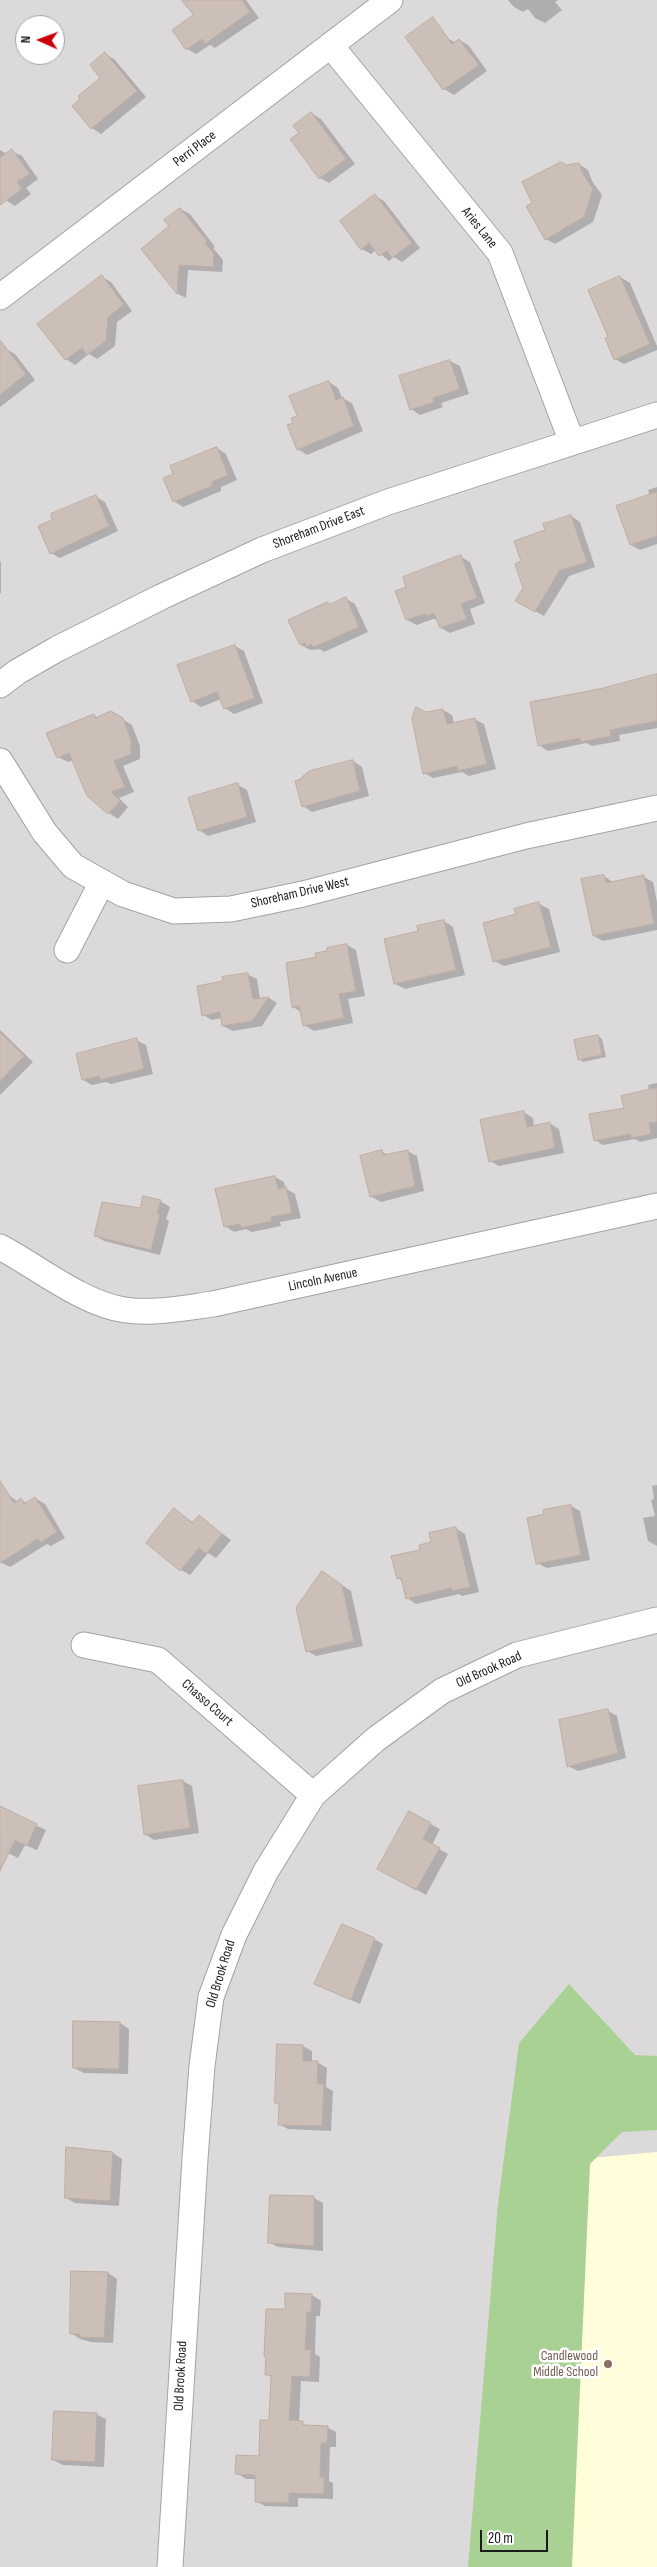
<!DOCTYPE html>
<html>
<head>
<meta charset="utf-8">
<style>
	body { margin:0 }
	#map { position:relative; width:657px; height:2567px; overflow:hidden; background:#efe9e1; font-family:"Sofia Sans Condensed",sans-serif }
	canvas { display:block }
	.north { position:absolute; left:15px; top:15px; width:50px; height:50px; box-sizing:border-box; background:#fff; border:1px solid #a4a4a4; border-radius:50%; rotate:272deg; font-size:14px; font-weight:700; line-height:20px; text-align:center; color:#1c1c1c }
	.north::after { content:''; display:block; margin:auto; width:18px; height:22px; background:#c9000c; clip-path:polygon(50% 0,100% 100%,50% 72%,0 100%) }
	.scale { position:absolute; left:480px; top:2530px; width:68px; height:22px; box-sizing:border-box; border:2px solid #1c1c1c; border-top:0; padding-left:6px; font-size:15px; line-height:18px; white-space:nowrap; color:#1c1c1c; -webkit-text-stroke:4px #fff; paint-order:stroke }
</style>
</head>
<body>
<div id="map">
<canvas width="657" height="2567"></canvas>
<div class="north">N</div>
<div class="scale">20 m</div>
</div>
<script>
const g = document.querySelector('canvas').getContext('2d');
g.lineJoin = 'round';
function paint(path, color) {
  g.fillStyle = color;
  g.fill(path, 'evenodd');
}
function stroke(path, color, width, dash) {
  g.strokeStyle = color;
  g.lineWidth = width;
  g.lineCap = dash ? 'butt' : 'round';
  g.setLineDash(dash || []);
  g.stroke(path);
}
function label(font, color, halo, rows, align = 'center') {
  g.font = font + ' "Sofia Sans Condensed",sans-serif';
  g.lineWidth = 5;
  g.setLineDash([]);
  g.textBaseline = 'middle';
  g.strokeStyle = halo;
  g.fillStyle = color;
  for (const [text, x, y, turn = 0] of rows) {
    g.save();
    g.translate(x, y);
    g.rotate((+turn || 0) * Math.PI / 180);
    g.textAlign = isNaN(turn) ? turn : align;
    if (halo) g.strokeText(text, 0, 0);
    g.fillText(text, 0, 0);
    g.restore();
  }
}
paint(new Path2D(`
	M0,0H657V2567H0ZM25,25H55V55H25Z`), '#dbd9d9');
paint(new Path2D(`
	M657,2152V2567H549L568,2160Z`), '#fffdda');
paint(new Path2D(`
	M569,1984L635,2055L657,2056V2130L622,2132L590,2164L572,2567H468L498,2204L519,2043Z`), '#a9d193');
paint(new Path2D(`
	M193,0H246L259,18L215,48L210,45L196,54L187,49L195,15Z
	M508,0H558L555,2L562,10L545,23L535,18L528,9L523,12L514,7Z
	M447,38L456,43L460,40L469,46L487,71L454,95L444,89L422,58Z
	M105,54L114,59L146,97L101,134L92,128L74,106L102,78Z
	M311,113L321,119L355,164L329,183L320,178L300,133Z
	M0,150L7,154L12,151L22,156L38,179L26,188L31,194L15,206L6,200L0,192Z
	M579,164L588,170L592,181L602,195L593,222L555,244L546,239L534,204L565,166Z
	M375,196L384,201L420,248L402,262L394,257L389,261L376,250L371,254L362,249Z
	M180,209L190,214L215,247L213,248L223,260L222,272L188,270L186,298L178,294L143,249L171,226Z
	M102,277L111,282L132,311L117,322L115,346L97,359L89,354L75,365L66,359Z
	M620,277L630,283L657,346V350L624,364L615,359L610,338Z
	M6,349L15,354L35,380L0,407V353Z
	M450,361L460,366L469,394L441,403L443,407L420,415L411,409L400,377Z
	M329,382L338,388L342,398L352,403L363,431L307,455L298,449L295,423Z
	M217,448L226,454L237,480L221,487V491L183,507L174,501L175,475Z
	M657,487V544L640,550L631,545L650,496L648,490Z
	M96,497L105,502L118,531L60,558L51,553L53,521Z
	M571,516L580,522L595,567L569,576L544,616L517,601L525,589L522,562L547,531Z
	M461,557L470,562L485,603L470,609L475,624L450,633L441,628L438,620L433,619L417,625L407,620L397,592Z
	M0,561L1,562V593H0Z
	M346,599L355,604L368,632L324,652L320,649L310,650L301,645L330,606Z
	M235,646L244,651L263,703L234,714L225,708L221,699L201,707L192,701Z
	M657,676V728L619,735L620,741L592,746L586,743L548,751L539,745L599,690Z
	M443,710L452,715L454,723L474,719L484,724L496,769L469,776L462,772L433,778L424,773L426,714Z
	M111,713L132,725L140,746V759L123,766L134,792L119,798L128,807L118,819L109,813L73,760L68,762L58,757L94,715L98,718Z
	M353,761L362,767L369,796L312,812L303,806L297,781L309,772Z
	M238,785L247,790L256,822L208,836L199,830Z
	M604,876L614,883L644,877L653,882L657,902V930L603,941L594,936Z
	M539,904L549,909L560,952L504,966L494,961L517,915Z
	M444,921L453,927L465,975L405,989L395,984L420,932Z
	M347,945L356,950L365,996L348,999L353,1023L314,1031L304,1025L301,1012L293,1007L318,958Z
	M247,974L257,979L260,999L269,998L277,1003L262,1026L233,1031L223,1026L222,1018L212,1020L203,1015L224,982Z
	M0,1030L33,1062L0,1095Z
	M598,1036L602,1039L606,1057L583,1062L579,1059Z
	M136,1040L146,1045L153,1074L111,1084L106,1082L92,1085L83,1080Z
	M657,1083V1138L640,1142L635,1139L603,1145L595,1140L625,1109L649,1091L648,1085Z
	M523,1112L533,1118L534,1126L549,1123L559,1129L564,1153L499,1166L490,1161Z
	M407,1151L417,1156L424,1191L381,1202L372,1197L382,1152L389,1155Z
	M275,1177L284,1182L285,1188L295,1194L301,1218L280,1222L281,1226L252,1232L246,1229L234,1232L225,1226Z
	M160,1201L170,1207L166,1219L169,1221L160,1255L104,1241L95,1235L123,1205L141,1210Z
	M657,1485V1546L648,1541L643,1518L655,1516L651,1500L654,1499L652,1486Z
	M6,1493L18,1502L21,1500L27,1503L35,1498L45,1504L65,1538L51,1546L47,1544L10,1567L0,1562V1497Z
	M571,1506L580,1511L590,1560L547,1568L537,1563L545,1515Z
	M175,1510L194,1523L200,1517L231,1540L216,1558L208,1553L190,1575L181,1570Z
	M455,1528L465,1534L479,1592L462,1596L459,1594L416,1604L407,1598L402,1581L398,1578L422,1551Z
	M331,1578L351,1591L363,1646L316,1656L307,1651Z
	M608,1711L617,1716L626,1758L578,1771L568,1766Z
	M183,1781L192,1786L199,1833L154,1840L145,1834Z
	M0,1809L46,1830L37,1850L25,1845L18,1858L0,1849Z
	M410,1813L440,1829L432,1845L448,1854L426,1895L379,1869Z
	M374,1939L383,1944L360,2004L316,1984Z
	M74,2022L120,2023L129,2029L128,2074L84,2073L74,2068Z
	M303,2046L312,2051V2062H317L327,2068L326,2087L333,2091L331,2131L288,2129L279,2124L280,2104L277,2102Z
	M67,2149L113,2153L122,2159L119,2206L75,2203L66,2198Z
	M314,2198L323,2203V2251L278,2247L269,2242Z
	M108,2273L117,2279L113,2343L91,2342L80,2339L71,2333Z
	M312,2295L321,2301L320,2316H316L315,2354L320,2357L319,2382L301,2381L299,2422L310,2427H327L336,2432V2447H330L329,2481L333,2483V2499L298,2498V2507L265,2506L256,2501V2479H246L237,2473L260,2457L270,2421L272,2377L266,2374L286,2311Z
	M96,2414L106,2419L104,2467L63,2465L53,2460Z`), '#0003');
const building = new Path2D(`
	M182,0H242L250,12L205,44L202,39L186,50L172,30L193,15Z
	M433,17L452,44L459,39L479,65L443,90L405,37Z
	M105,52L137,91L91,129L72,106L80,99L78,96L100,78L90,65Z
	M311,112L346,159L319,179L290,139L299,133L293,126Z
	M12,149L30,174L17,182L22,189L0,205V158Z
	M561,162L566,165L579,163L583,174L593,189L584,217L545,240L526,206L532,203L522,182Z
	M375,194L412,243L392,258L387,251L379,256L369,243L361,250L340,221Z
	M180,208L207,241L205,243L214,254L213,267L179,265L177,294L141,249L169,226L164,220Z
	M102,275L124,305L108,317L106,341L87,355L82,348L65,360L37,324Z
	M620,276L650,344L614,360L605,338L608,337L588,290Z
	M0,340L26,374L0,395Z
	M450,360L460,389L433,398L434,402L410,410L399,376Z
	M329,381L336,400L343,397L354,426L297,450L287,425L293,423L291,418L297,416L289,396Z
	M217,447L228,475L212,482V486L173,502L163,478L173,474L170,466Z
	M657,492V536L630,545L616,506Z
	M96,495L109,526L50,554L38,526L52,520L51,514Z
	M571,515L587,562L559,571L535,612L515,601L523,588L515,564L521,561L514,541L545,530L543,524Z
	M461,555L477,598L461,604L467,619L440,628L434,613L426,616L425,614L406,620L395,591L406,587L403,577Z
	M346,597L359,627L314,647L311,644L306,647L305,643L300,645L288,620L327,602L330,604Z
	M235,645L255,698L224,709L217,692L191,702L177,665Z
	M657,674V721L610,730L611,736L581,742L580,738L538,746L530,702L599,689Z
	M416,707L426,712L443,709L447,724L475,718L487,764L458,771L457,766L423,774L412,719Z
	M111,711L123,718L131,740V754L114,761L125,787L111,792L120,801L108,814L87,796L69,753L57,758L46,733L94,714L95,718Z
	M353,760L360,791L302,807L295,781L302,779L303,776L309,771Z
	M238,783L247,817L198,831L188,798Z
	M604,875L606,883L644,875L654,924L593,936L581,879Z
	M539,902L551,947L493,962L483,923L516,914L514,909Z
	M444,920L456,970L394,984L384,939L418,931L417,926Z
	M347,944L356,991L339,994L344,1018L303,1026L299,1006L292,1008L286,963L316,957L315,953L327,951V948Z
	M248,973L253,999L269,997L252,1021L222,1026L220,1012L202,1016L197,986L223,981L222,977Z
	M0,1032L24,1056L0,1081Z
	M598,1035L602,1055L578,1060L574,1040Z
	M137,1038L144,1069L100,1080V1076L82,1080L76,1054Z
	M657,1088V1122L649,1123L651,1134L631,1138L630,1134L594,1141L589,1114L624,1108L621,1096Z
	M524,1111L527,1127L550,1122L555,1148L489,1162L480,1120Z
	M382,1150L383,1155L408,1150L415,1186L370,1197L360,1156Z
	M275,1176L278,1189L286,1187L292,1213L271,1217L272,1221L241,1228L240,1224L224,1227L215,1189Z
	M143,1196L161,1200L157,1214H160L151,1250L94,1236L102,1202L140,1208Z
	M0,1481L14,1503L21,1498L24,1504L35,1497L57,1532L41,1542L38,1539L0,1563Z
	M571,1505L581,1555L536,1564L527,1518L544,1514L543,1510Z
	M174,1508L192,1523L199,1515L222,1534L206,1554L199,1548L180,1571L146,1543Z
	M456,1527L470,1587L452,1591L451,1588L406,1599L401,1578L397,1579L391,1556L420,1550L419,1545L431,1542L429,1533Z
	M322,1571L342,1585L354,1641L306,1652L296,1608Z
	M608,1709L618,1753L567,1767L559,1720Z
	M183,1780L190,1828L144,1835L138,1786Z
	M0,1806L37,1824L27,1846L15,1840L0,1871Z
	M409,1811L431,1823L423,1839L440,1848L416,1890L377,1869Z
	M342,1924L375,1938L351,2000L314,1984Z
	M73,2021L120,2022L119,2069L73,2068Z
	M277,2044L303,2045V2061H318L317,2084H324L322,2126L278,2125L279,2103H275Z
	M66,2147L113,2152L110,2201L65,2198Z
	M270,2195L314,2196V2246L268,2243Z
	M71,2271L108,2272L104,2338L80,2337V2334H70Z
	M285,2293L312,2294L311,2312H307L305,2350H311L310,2377L292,2376L289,2420L303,2421V2425L328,2426L327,2443H321L320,2477H324V2494L289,2493V2503L255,2502V2475L235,2474L236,2455L259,2456L260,2420H269L271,2375H265L266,2357H264L266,2309H285Z
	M54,2411L97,2413L95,2462L52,2460Z`);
paint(building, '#cbbfb7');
stroke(building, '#c1aea3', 1);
const minor = new Path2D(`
	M331,46L500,253L572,442
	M0,297L390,0
	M0,685L17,672L57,649L161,597L262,550L388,502L657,415
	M0,761L45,833L73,866L123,894L174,911L231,909L303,894L526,836L657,808
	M67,950L102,882
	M0,1247C38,1267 83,1304 125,1310C154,1314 184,1308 213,1304L657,1206
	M84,1645L158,1660L313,1795
	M170,2567L195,2159L202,2066L211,1997L234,1935L266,1871L313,1795L376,1739L442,1691L517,1655L657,1620`);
stroke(minor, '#a3a3a3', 27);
stroke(minor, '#fff', 25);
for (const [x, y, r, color] of [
	[608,2364,5,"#8d6e63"]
]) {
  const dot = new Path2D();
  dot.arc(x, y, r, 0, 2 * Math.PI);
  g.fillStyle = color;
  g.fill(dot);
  stroke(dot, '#fff', 2);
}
label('14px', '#1c1c1c', '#fff', [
	["Perri Place",195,149,-37],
	["Aries Lane",479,228,51],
	["Shoreham Drive East",319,528,-21],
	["Shoreham Drive West",300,893,-13],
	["Lincoln Avenue",323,1280,-12],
	["Old Brook Road",489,1670,-24],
	["Chasso Court",207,1703,41],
	["Old Brook Road",221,1974,-73],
	["Old Brook Road",181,2376,-87]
]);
label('14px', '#785e54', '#fff', [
	["Candlewood",598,2356],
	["Middle School",598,2372]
], 'right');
</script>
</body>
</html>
